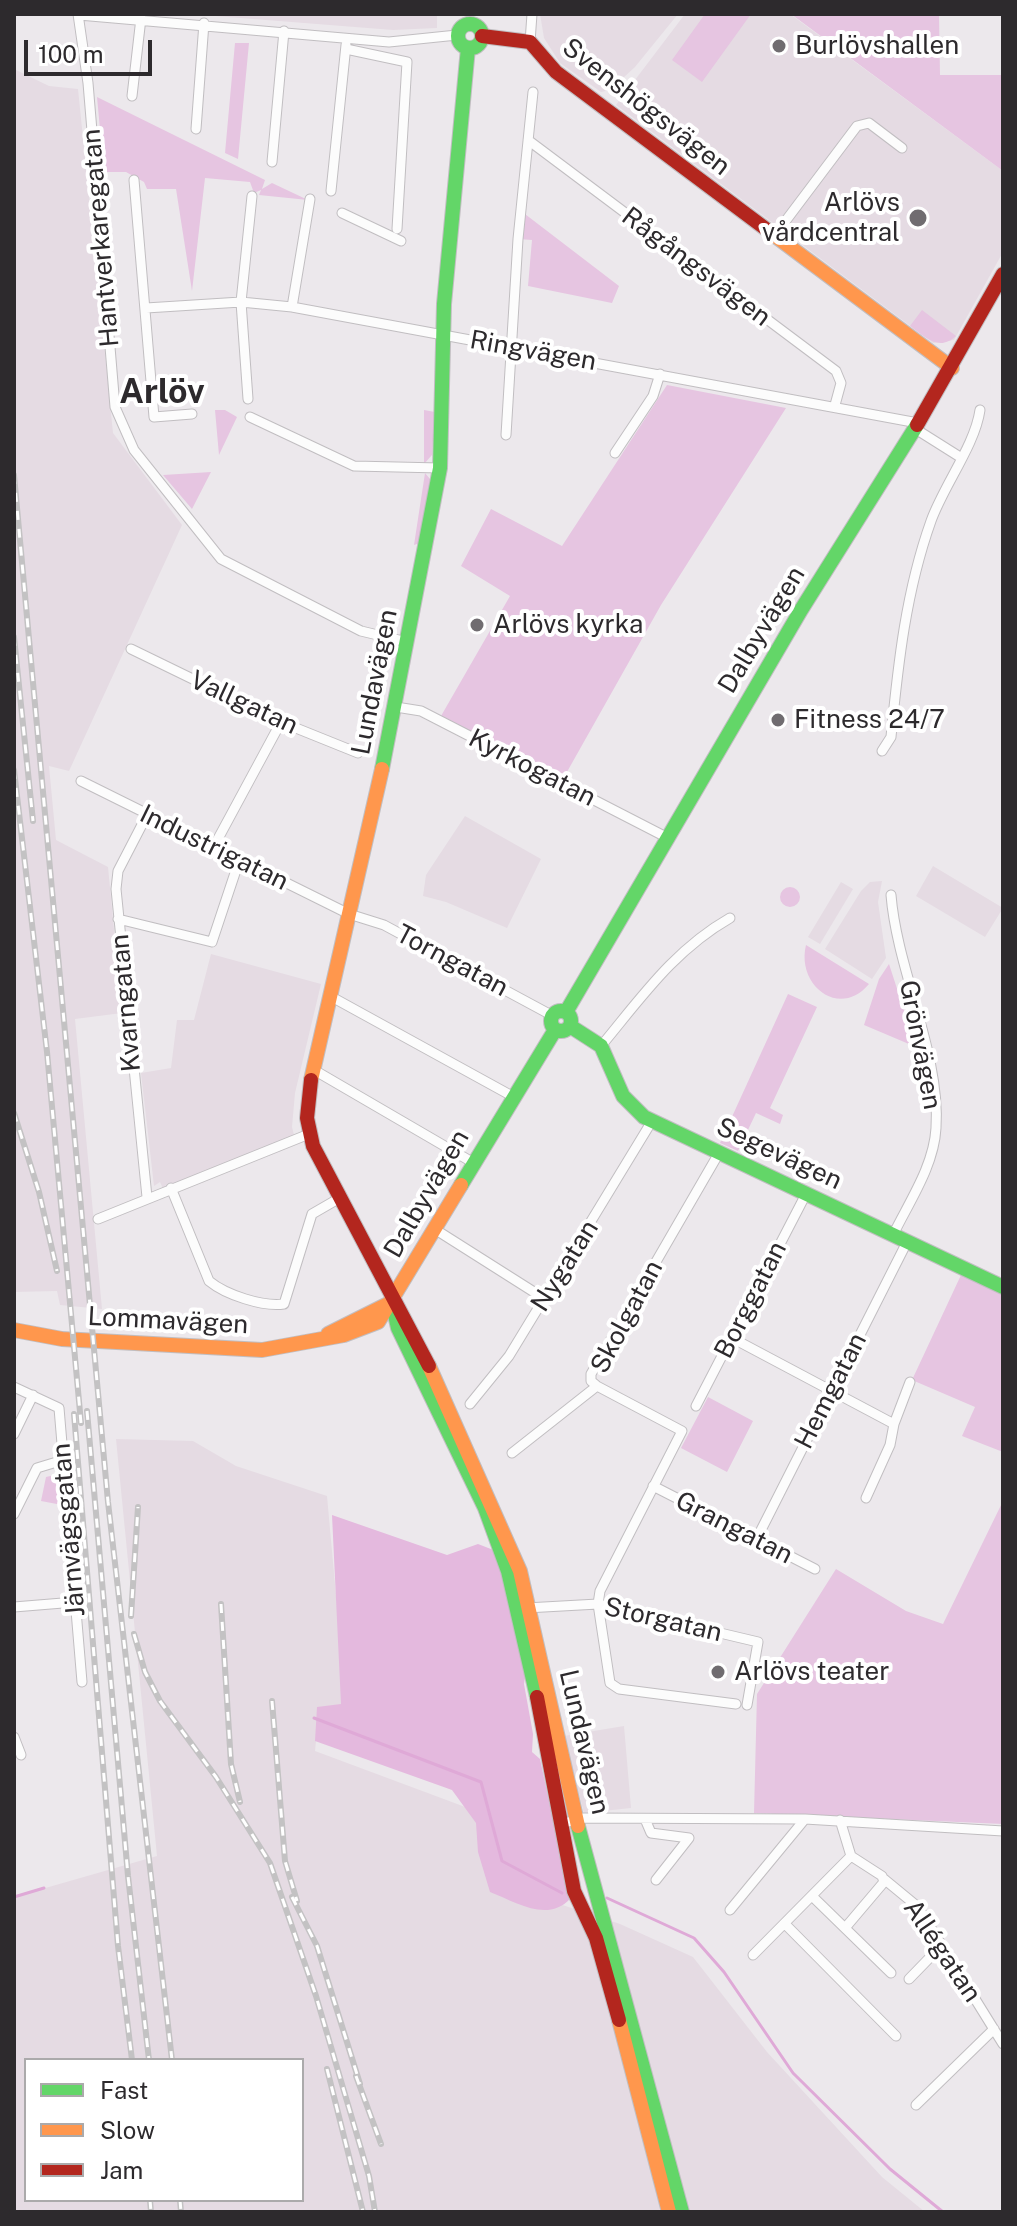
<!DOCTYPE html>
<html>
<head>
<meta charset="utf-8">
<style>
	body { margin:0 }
	#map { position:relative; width:1017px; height:2226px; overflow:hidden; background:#ece8ec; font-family:"Public Sans",sans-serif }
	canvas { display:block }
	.frame { position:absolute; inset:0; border:16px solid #2d2a2d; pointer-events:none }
	.legend { position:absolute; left:24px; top:2058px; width:280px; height:144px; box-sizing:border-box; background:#fff; border:2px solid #abaaab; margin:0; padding:10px 14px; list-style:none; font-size:24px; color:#2d2a2d }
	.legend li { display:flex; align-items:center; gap:16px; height:40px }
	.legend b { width:40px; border:2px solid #abaaab }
	.scale { position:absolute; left:24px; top:40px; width:128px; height:36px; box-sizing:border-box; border:4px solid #2d2a2d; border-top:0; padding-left:10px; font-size:24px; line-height:28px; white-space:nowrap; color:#2d2a2d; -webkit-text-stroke:6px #fff; paint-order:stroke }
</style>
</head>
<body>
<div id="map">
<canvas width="1017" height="2226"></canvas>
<div class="frame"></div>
<ul class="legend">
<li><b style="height:10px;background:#63d668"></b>Fast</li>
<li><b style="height:10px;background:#ff974d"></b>Slow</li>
<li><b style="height:10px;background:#b3261e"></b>Jam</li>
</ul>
<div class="scale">100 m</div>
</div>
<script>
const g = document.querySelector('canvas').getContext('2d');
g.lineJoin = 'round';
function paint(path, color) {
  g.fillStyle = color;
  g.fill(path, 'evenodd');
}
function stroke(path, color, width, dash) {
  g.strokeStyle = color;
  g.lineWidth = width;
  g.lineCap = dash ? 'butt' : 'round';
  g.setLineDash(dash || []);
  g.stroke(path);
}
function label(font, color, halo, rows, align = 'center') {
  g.font = font + ' "Public Sans",sans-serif';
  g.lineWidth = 8;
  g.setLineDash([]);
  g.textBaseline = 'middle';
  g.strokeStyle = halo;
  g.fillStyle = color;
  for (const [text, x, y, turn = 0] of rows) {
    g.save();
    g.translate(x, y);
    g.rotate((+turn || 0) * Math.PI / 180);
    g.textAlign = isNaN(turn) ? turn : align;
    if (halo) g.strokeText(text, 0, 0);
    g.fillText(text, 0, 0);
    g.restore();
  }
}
paint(new Path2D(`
	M190,14H437V28L393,30Z
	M540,14H678L635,67L610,90L601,92L560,63L544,38Z
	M685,14H790L1003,171V252L954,340L933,343L616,105Z
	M14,69L49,86L78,89L113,433L182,525L69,771L49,766L56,840L108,867L122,1013L75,1019L102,1309L60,1305L57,1291L14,1292Z
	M465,816L541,859L507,928L446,902L423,896L426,875Z
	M933,866L1003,908L985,937L916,896Z
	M882,881L878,902L886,958L872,979L825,949L861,891L870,882Z
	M841,882L853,889L820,944L808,937Z
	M211,954L321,984L295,1093L292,1127L295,1139L164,1191L160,1182L154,1186L141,1073L171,1068L177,1020H194Z
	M116,1439L193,1441L236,1466L327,1496L346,1706L319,1710L315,1751L476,1811L523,1892L620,1924L693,1957L767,2052L882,2177L925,2212H14V1897L157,1856ZM26,2060H302V2200H26Z
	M624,1726L631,1808L584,1813L564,1736Z`), '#e5dbe3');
paint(new Path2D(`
	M705,14H751L702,82L672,60Z
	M791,14H939L940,75H1003V171Z
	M235,43H249L238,159L225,153Z
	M97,97L265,180L262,189L272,183L308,200L259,195L261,190L254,193L250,182L205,178L192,291L176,189H147L144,182L126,172H104Z
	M521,211L619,286L612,303L528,286L532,240L518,239Z
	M922,310L956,336C939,352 925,337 910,326Z
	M667,385L786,408L661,605L563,779L441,716L510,596L461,566L491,509L562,546Z
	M215,410H225L237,417L219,455Z
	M424,410L435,412L432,455L424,464Z
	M211,472L192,509L163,475Z
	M425,473L430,479L420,543L414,545Z
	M780 897a10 10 0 1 1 20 0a10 10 0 1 1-20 0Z
	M806,945L869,984C840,1019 796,986 806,945Z
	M889,964L916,1047L864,1025L879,979Z
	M788,994L817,1007L770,1108L783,1115L780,1124L756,1113L738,1151L720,1143Z
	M961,1275L1003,1294V1452L962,1436L975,1407L912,1380Z
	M708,1397L753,1421L727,1472L681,1448Z
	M59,1474L62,1505L41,1501L46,1477Z
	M1003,1501V1824L754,1813L757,1694L836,1569L906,1611L943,1624Z`), '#e6c5e1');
paint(new Path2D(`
	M332,1515L447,1555L478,1544L496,1551L527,1662L524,1684L533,1734L532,1752L540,1759L570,1899C547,1923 516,1902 490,1892L478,1852L476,1823L452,1790L315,1741L317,1707L341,1704Z`), '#e4b9de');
stroke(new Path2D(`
	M314,1718L481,1782L502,1861L562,1893
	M14,1897L44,1888
	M607,1898L694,1938L724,1972L793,2073L890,2169L943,2212`), '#dfa9d7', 3);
const street = new Path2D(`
	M78,14L88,83L115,407L134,450L221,559L361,631L407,642
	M79,15L389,42L457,35
	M530,42L532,14
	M346,49L407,62L397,229
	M132,96L141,18
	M196,129L204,23
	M528,140L836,371L841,383L835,405
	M272,162L284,31
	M134,180L154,417L192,414
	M331,191L346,45
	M342,213L401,241
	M775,235L857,126L869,123L902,148
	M292,307L310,199
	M146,308L241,302L292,307L918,423
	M248,399L241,302L252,196
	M250,417L354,466L440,468
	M914,428L960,457
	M506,435L518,239L533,92
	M615,453L653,396L660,374
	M131,649L281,722L358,753
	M396,707L421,711L666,837
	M882,751L891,737C898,664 906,591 931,521C944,485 975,445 980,410
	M81,781L349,914L384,925L553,1016
	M147,815L118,871L116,889L147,1197
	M213,848L281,722
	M891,895C897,970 941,1055 936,1128C934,1166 909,1202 893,1235
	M118,919L212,942L239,861
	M330,996L512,1096
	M601,1046C641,998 674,950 730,918
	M314,1070L472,1162
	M171,1188L209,1281C226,1295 263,1307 284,1304L312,1214L338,1199
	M98,1219L309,1134
	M433,1228L545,1299
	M732,1338L894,1424
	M597,1386L682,1431L600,1591L598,1604L610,1683L619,1689L736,1704
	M14,1387L59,1408L82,1682
	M470,1404L509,1356L652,1121
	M696,1406L806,1194
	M14,1434L33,1395
	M512,1453L597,1386L591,1381V1374L719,1153
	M653,1486L815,1569
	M866,1498L890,1445L894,1424L910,1382
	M14,1514L37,1468L60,1461
	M756,1540L907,1242
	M14,1607L75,1602
	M526,1608L598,1604L758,1642L747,1705
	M14,1737L21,1755
	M645,1819L651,1833L689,1838
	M561,1824L583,1818L805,1819L1003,1831
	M884,1879L918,1907L1003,2044
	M656,1880L689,1838
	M812,1896L891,1973
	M730,1910L805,1819
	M785,1924L896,2036
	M845,1928L884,1882L882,1876L851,1856
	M753,1955L851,1856L840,1820
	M909,1979L942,1945
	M916,2105L994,2029`);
const fast = new Path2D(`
	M458 36a12 12 0 1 1 24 0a12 12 0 1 1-24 0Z
	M382,769L440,468L444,304L468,48
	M551 1021a10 10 0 1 1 20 0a10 10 0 1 1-20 0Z
	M566,1012L801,610L917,425
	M570,1026L601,1046L623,1096L644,1117L1003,1287
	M461,1185L555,1030
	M393,1306L398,1328L485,1508L508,1571L537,1697
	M578,1826L682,2212`);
const slow = new Path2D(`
	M774,235L952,368
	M311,1080L382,769
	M14,1330L62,1339L262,1350L344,1335L378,1322L461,1185
	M328,1334L392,1302
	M429,1366L520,1571L578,1826
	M619,2020L669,2212`);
const jam = new Path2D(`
	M482,36L530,42L556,72L774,235
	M917,425L1003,274
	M311,1080L307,1118L313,1146L429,1366
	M537,1697L574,1891L596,1938L619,2020`);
stroke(street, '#c1bec1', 11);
stroke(fast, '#c1bec1', 16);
stroke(slow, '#c1bec1', 16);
stroke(jam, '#c1bec1', 16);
stroke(street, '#fcfcfc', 9);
stroke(fast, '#63d668', 14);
stroke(slow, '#ff974d', 14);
stroke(jam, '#b3261e', 14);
const rail = new Path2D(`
	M14,475L108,1502L172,2060
	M14,637L33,821
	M14,770L47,1052L81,1423
	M14,1113L39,1192L57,1271
	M87,1411L128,1876L149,2060
	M74,1414L118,1946L132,2060
	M221,1604L231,1764L240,1802
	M131,1616L138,1507
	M134,1634L145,1672L160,1701L216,1777L270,1863L316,1996L369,2176L375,2212
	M272,1701L285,1861L297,1901
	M292,1897L317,1946L360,2084
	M327,2069L363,2212
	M356,2076L381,2144
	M150,2200L151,2212
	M180,2200L181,2212`);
stroke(rail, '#c3c2c3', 6);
stroke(rail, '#fff', 3, [9]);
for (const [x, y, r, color] of [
	[779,46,8,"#706c70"],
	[918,218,10,"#706c70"],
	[477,625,8,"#706c70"],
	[778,720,8,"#706c70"],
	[718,1672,8,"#706c70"]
]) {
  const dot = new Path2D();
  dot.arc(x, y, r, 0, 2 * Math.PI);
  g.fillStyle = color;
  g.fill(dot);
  stroke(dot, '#fff', 3);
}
label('26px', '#2d2a2d', '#fff', [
	["Burlövshallen",795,46],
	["Arlövs",900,203,"right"],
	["vårdcentral",900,233,"right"],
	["Arlövs kyrka",493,625],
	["Fitness 24/7",794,720],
	["Arlövs teater",734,1672]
], 'left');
label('26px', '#2d2a2d', '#fff', [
	["Svenshögsvägen",646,107,38],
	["Hantverkaregatan",101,238,-95],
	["Rågångsvägen",696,267,37],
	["Ringvägen",533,351,10],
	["Dalbyvägen",762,630,-59],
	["Lundavägen",375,682,-79],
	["Vallgatan",244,703,25],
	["Kyrkogatan",532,768,27],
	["Industrigatan",214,848,26],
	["Torngatan",452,961,28],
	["Kvarngatan",126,1003,-95],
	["Grönvägen",920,1045,79],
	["Segevägen",779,1154,25],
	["Dalbyvägen",427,1194,-60],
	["Nygatan",565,1266,-58],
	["Borggatan",751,1300,-63],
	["Skolgatan",627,1317,-62],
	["Lommavägen",168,1321,3],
	["Hemgatan",831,1391,-63],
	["Grangatan",734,1528,27],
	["Järnvägsgatan",69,1530,-95],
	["Storgatan",663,1620,13],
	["Lundavägen",584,1742,77],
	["Allégatan",942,1951,56]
]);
label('bold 34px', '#2d2a2d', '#fff', [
	["Arlöv",162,393]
]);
</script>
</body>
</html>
